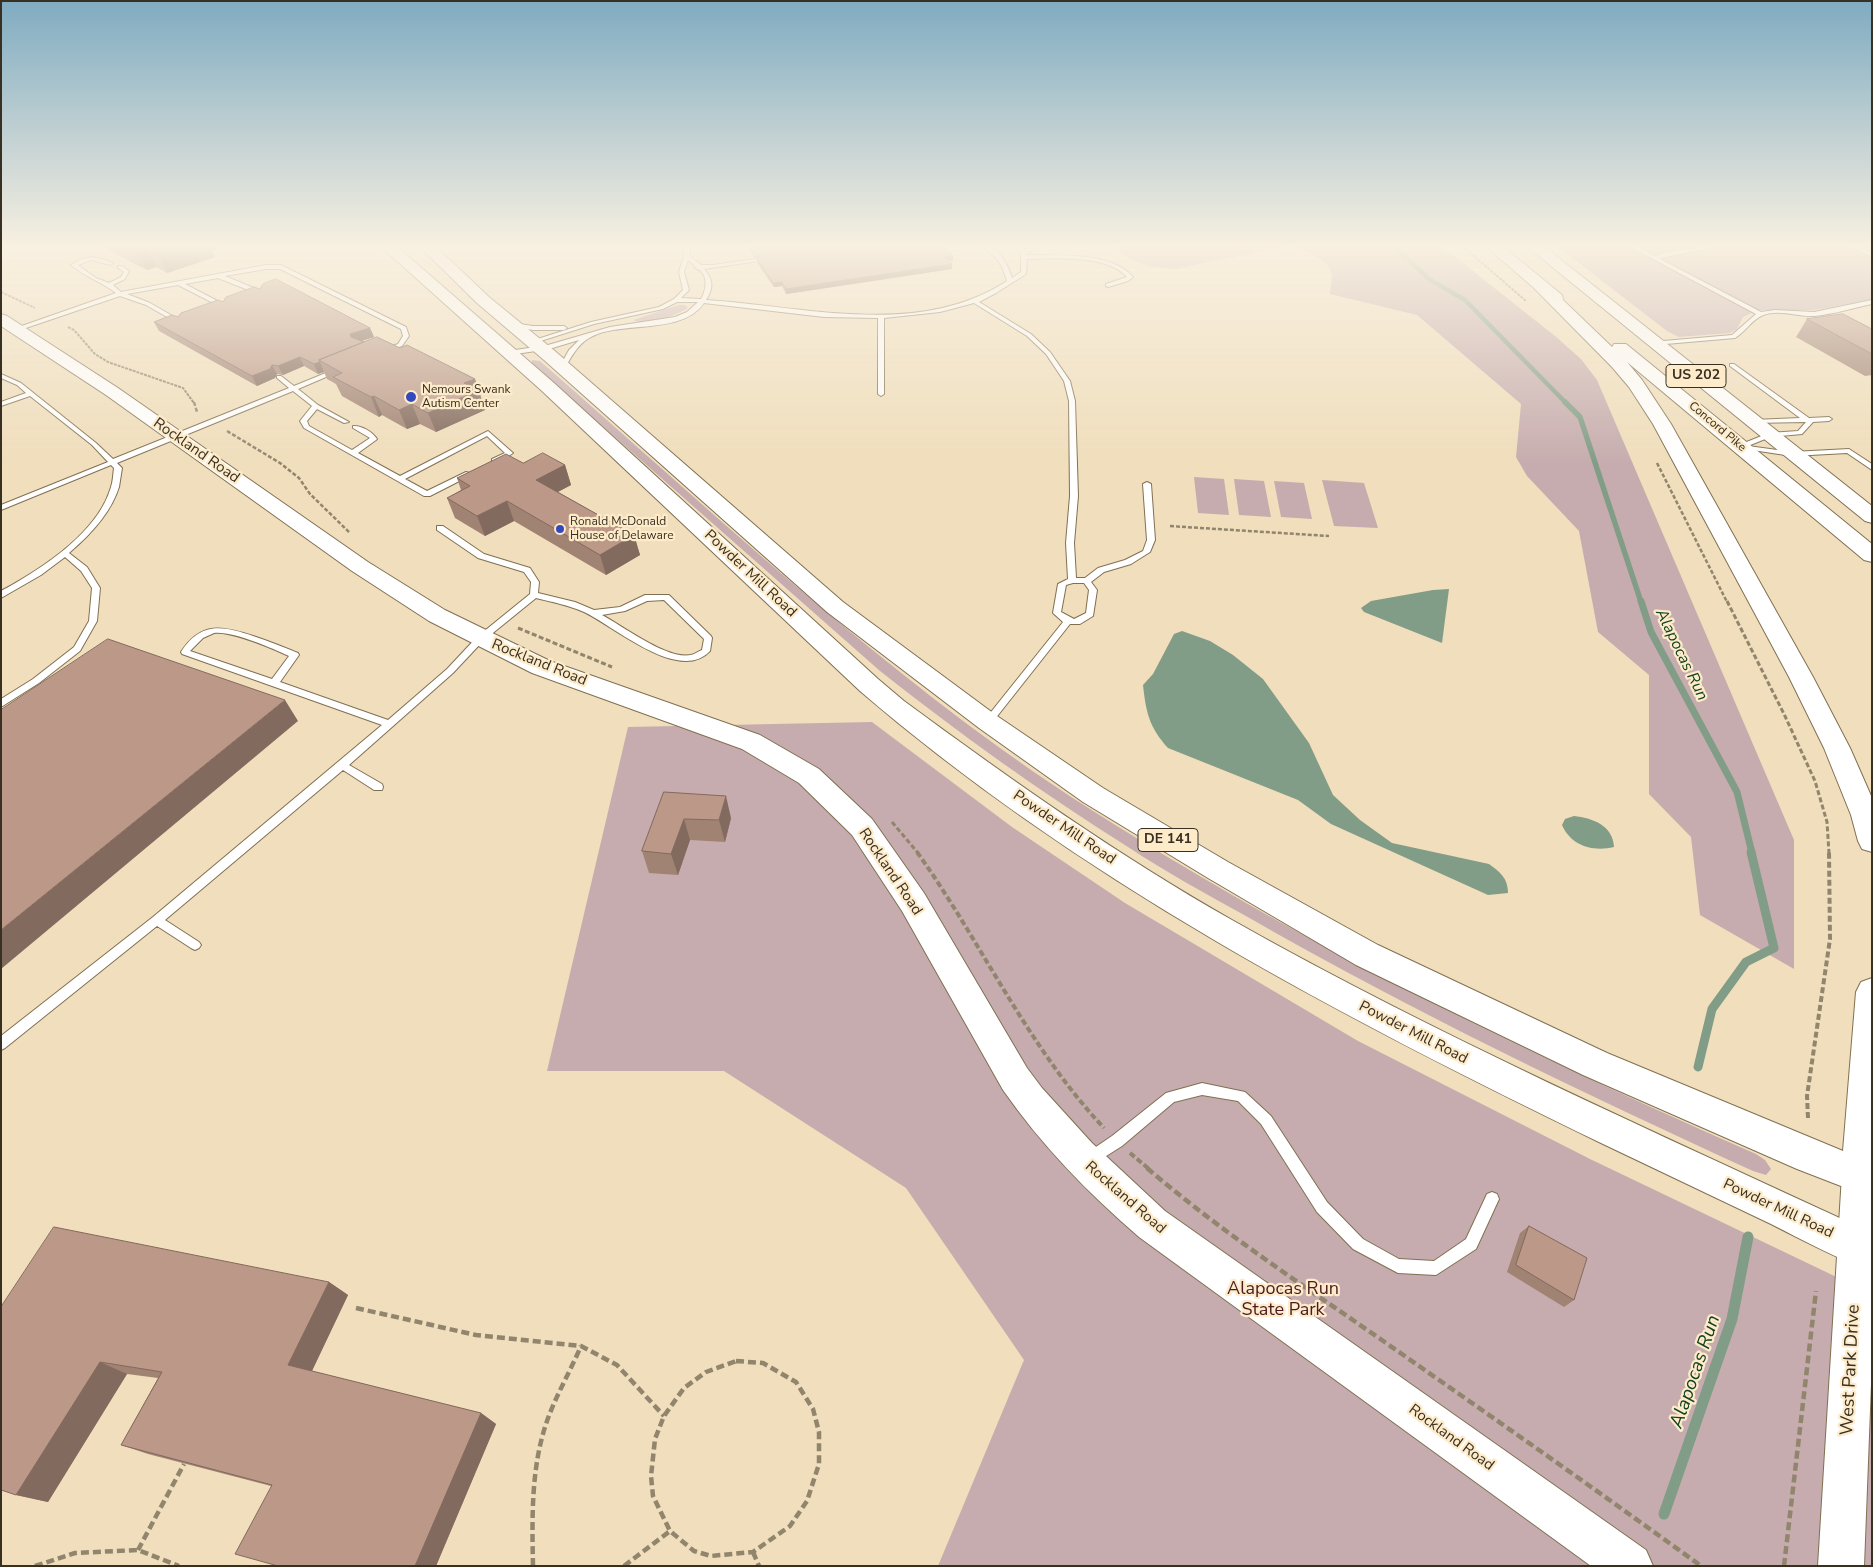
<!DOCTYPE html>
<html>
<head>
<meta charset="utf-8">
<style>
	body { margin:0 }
	#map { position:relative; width:1873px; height:1567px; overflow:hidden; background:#f0debc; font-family:"Nunito Sans",sans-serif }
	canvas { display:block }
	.frame { position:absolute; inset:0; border:2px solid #373023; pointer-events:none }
</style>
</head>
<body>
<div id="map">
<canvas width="1873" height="1567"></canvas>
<div class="frame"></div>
</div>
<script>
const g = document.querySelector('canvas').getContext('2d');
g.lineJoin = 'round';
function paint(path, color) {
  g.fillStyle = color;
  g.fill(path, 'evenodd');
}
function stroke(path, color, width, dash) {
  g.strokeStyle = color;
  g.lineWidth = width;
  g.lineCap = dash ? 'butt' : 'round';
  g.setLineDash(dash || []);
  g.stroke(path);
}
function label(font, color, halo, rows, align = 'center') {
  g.font = font + ' "Nunito Sans",sans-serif';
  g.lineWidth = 4.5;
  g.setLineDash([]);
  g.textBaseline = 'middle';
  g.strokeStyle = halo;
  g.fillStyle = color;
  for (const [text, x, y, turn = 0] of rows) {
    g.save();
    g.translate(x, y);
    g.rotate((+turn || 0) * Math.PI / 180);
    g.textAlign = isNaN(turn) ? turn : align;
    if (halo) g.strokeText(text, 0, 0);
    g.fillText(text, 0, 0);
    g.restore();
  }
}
paint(new Path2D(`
	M1113,244H1439L1555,336L1581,359L1597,380L1794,840V969L1700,915L1691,837L1649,794V675L1598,632L1579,531L1527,476L1516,457L1521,404L1417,315L1330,294L1332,274L1327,264L1309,252L1287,246L1176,269L1151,267L1131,260L1119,251Z
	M1554,244H1872V300L1814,310H1758L1743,317L1737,329L1730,333L1679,337L1667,331Z
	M679,305H685L688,308C678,315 644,327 633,320Z
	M532,360L540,361C700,501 856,648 1031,770C1085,807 1142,842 1198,875C1377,981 1566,1070 1756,1154L1765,1160L1771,1169L1766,1175L1753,1171C1581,1092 1411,1011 1246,916C1206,894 1166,872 1128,847C1042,793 960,734 880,671L532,364Z
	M1194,477L1224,479L1229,515L1198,513Z
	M1234,479L1264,481L1271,517L1239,515Z
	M1322,480L1364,483L1378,528L1334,526Z
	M1274,481L1304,483L1312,519L1281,517Z
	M872,722L1012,827L1125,903L1358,1041L1590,1159L1872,1294V1566H938L1024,1360L906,1188L724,1071H547L628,727Z`), '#c6acae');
paint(new Path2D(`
	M1449,589L1442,643L1364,612L1361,608L1371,601L1433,590Z
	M1182,631L1210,641L1233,655L1263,679L1309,743L1333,795L1360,820L1392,843L1489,864C1500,872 1508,878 1508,893L1488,895L1331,824L1298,800L1168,748C1149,727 1146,712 1143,685L1153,674L1174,634Z
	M1574,816C1592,818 1613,825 1614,847C1593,852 1571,846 1562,825L1565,819Z`), '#819d87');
stroke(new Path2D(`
	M1392,244L1429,279L1465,300L1566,403`), '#819d87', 4.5);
stroke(new Path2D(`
	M1565,402L1580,417L1641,602`), '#819d87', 5.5);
stroke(new Path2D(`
	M1641,601L1651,632L1737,792L1752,853`), '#819d87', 7);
stroke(new Path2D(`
	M1698,1067L1712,1009L1746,962L1774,948L1751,852`), '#819d87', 9);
stroke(new Path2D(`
	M1664,1514L1732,1319L1748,1237`), '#819d87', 11);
const lane = new Path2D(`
	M684,244H690V256L701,265H713L756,259L759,261L704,269C713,279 714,288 706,300C804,306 918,339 1007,281C1001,261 996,256 979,244C997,244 1007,262 1012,278L1021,272V257L1017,244H1022L1024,250L1038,244H1045L1025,254L1026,255C1058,256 1111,251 1133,277L1128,281L1108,287L1106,286V284L1127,277C1106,254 1056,259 1027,259L1026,274L996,293L979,302L1031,334L1050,352L1070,381L1075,401L1078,496L1074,543L1076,578H1085L1098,568L1125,560L1143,551L1147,540L1143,484L1147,482L1151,484L1155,540L1150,552L1131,564L1104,572L1091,582L1097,590L1093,616L1080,624H1070L991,724H985L983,722L1063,622L1053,613L1058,584L1068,579L1066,543L1070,496L1069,401L1064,381L1046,354L1027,336L974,303L940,312L884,318V394L881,396L878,394V318L824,317L704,303C681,336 623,320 591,337C578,343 571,358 564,369L559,368L569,350L579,340L549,349L509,355L506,353L509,351L548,345L610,327L675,317L687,312L698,302H677L663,309L594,324L528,345L525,343L591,322L659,307L674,299L683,290L679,272L684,256ZM688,260L695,266V268C709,272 707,289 701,299L681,298L689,290L684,272ZM1073,583H1084L1089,590L1086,613L1074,619L1061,612L1066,585Z
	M1625,244H1632L1655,256L1663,253L1717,244H1731L1660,258L1662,260L1761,312L1775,310L1814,312L1872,300V304C1853,308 1834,314 1815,316C1798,317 1777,308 1761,316C1751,321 1745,332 1735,338L1654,345L1651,343L1652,342L1732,335L1756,314Z
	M1846,244H1853L1872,253V257Z
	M91,257L102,259L113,263L110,265L91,260L78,265L96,278L109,283L121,277L124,272L118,268V266H122L129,271L125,279L113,285L121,292L266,265H281L406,327L409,336L402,346L382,352V350L398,344L403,336L401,329L280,269H266L225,276L263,292L264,293L261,295L218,278L185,284L227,306V308L225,309L178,285L127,294L150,303L183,322V324L181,325L146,305L120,296L20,330H16V328L116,293C102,282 85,277 71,265L81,259Z
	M513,323L533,326H564L567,328L564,330H533L511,326L510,325Z
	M1730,364H1734L1809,418L1829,417L1832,419L1829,421L1813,422L1802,434L1770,437L1748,446L1792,452L1849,449L1872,464V470L1847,453L1792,456L1739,448V445L1769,433L1798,431L1806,422L1751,423L1750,422L1753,420L1800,418L1730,366Z
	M338,368L341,370L340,371L298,389L318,405L349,422L344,423L317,409L307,421L309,426L352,450L370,438L353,428V426C361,425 373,432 377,439L376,440L358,453L400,476L488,431L513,453L498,463H492V459L505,453L487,436L405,479L427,491L466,472L473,474L430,496H424L304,428L300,421L312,406L293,391L117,463L122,468C121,474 120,481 119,487C111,513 89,536 69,553L87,567L100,588L97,621L80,651L39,683L1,707V699L33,679L74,647L89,621L92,588L81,571L65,557L41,575L1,598V591C40,570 98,533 111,487C113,481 113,475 114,468L111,465L1,510V505L108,462L92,445L30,396L1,406V402L26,393L17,385L1,378V374L21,383L96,443L113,459L289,388L277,378V376H281L294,386Z
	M437,526H443L484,554L530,568L539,582L538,593L575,602L594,610L620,607L645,595H669L711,636L712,638L710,651C679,684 614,626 584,612C568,605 552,602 536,598L483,641L453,673L349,765L382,784L383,787L382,790H374L343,770L165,920L199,942L201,945L199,948L195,950L191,948L157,926L5,1048L1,1050V1036L153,917L382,725L182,654L181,652C201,621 223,626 253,636C269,641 283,647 298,653L299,655L280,682L388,720L447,669L477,637L530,594L531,582L524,572L478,558L437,530ZM664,600L704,639L702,650C699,651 695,654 691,655C667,660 623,626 602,615L625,611L647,601ZM214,633C233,631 271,648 289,656L272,679L190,651L203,638Z
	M1202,1083L1245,1092L1271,1116L1327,1202L1363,1239L1399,1259L1434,1261L1466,1239L1487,1194L1492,1192L1497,1194L1499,1199L1476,1249L1436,1275L1398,1273L1353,1249L1317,1212L1261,1124L1238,1101L1202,1095L1174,1102L1122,1146L1092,1165L1087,1163L1085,1158L1087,1153L1112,1136L1166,1093Z`);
const secondary = new Path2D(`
	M1,314L7,316L118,388L368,562L445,610L550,661L760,735L819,769L872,819L924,893L1027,1068L1042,1088L1092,1143L1165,1211L1646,1550L1653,1566H1591L1139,1237C1088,1193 1042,1146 1003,1090L902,911L852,835L799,783L742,749L532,673L429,621L352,571L106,395L1,326Z
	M1860,1157L1872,1161V1358L1864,1566H1818L1842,1175L1847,1162Z`);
const highway = new Path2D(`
	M378,244H394L554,383L878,679L904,701C1010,779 1117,855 1232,920C1439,1037 1657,1133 1872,1233V1272C1837,1258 1804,1241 1771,1224C1714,1197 1658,1170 1601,1143C1341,1017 1081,881 860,691L542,391Z
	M417,244H433L489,297L556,352L843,602L997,716L1103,788L1228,862L1378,945L1607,1053L1843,1151L1856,992L1861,982L1872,978V1198L1797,1169L1583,1075L1356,965L1208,878L1083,802L979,728L827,612L544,360L477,303Z
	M1483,244H1500L1562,295L1563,300L1612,347L1614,344H1626L1872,544V562L1864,560L1627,362L1642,380L1671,424L1813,677L1850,748L1872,798V852L1862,849L1858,841L1851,815L1824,748L1789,677L1653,424L1629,387L1612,367L1533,287Z
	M1524,244H1541L1872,506V523L1865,521Z`);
stroke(lane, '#807052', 2);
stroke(secondary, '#807052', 2);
stroke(highway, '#807052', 2);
stroke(new Path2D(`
	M1460,244L1526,301
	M1,292L35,308
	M68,327L74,330L95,354L108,362L183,388L194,403`), '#91856d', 2, [3, 1]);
stroke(new Path2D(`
	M194,402L197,412
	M227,431L280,463L299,478L310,494L350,533
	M1657,463L1727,602
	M1170,526L1329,536`), '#91856d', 2.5, [4, 2]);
stroke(new Path2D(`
	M1727,601L1784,714L1815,781L1827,822L1829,853
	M518,628L612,667
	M892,822L918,853`), '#91856d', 3, [5, 2.5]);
stroke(new Path2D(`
	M917,852C982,943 1027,1046 1104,1128
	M1808,1118L1807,1096L1830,939L1829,852
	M1130,1153L1149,1169`), '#91856d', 4, [6, 3]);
stroke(new Path2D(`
	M1147,1168C1219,1230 1298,1282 1376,1336C1485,1412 1594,1488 1701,1566
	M356,1308L476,1335L581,1346L617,1365L664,1416
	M736,1361L763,1363L796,1382L813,1409L819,1432V1464L807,1501L790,1526L753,1552L711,1556L694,1551L670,1531L653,1496L651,1476L655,1439L664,1416L684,1388L706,1372Z
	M138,1550L184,1464
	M753,1552L759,1566
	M35,1566L75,1553L138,1550L179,1566
	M533,1566C532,1519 531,1469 546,1424C555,1397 570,1372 581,1346
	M624,1566L670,1531
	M1784,1566L1816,1291`), '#91856d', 4.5, [8, 4]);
paint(lane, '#fff');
paint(secondary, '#fff');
paint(highway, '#fff');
paint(new Path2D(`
	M101,244H213L216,249L212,251L215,257L167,273L156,267L147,270L104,248Z
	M747,244H942L953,261H949L952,269L786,294L782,286L774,287L757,263V259L754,257Z
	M260,289L370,328L374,337L362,341L400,348L475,379L485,410L436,432L420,424L407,429L382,415L379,417L342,396L336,384L327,379L324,372L318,374L304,366L283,375L277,374L275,378L257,386L159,331L154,322L178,317Z
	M1807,319L1872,329V375L1865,376L1796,337Z
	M523,463L565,465L571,485L558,492L634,535L640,555L606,575L514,521L485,536L455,518L447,498L461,490L457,478Z
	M664,792L731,818L725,842L690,840L678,875L649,873L642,851Z
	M1529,1226L1574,1300L1564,1307L1507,1272L1520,1233Z
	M329,1282L348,1295L312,1371L481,1413L496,1424L436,1566H278L271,1486L148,1454L121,1445L158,1378L127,1374L48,1502L16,1495L1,1307Z`), '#a18374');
paint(new Path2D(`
	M144,244L156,267L147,270L133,245Z
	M162,244H213L216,249L212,251L215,257L167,273L154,247Z
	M953,256V261H945V257Z
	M952,264V269L786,294V289Z
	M782,282V286L774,287L773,283Z
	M370,328L374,337L354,343L350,334Z
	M300,357L304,366L283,375L278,366Z
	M320,362L324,372L318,374L314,364Z
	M272,365L277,374L275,378L257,386L252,376Z
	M475,379L485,410L436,432L428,413L464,383Z
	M374,396L382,415L379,417L371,397Z
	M412,404L420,424L407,429L399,410Z
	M565,465L571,485L542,500L536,480Z
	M507,501L514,521L485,536L477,516Z
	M634,535L640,555L606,575L600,555Z
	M285,700L298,721L1,969V930Z
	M726,796L731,818L725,842L719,820Z
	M684,819L690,840L678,875L671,854Z
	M329,1282L348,1295L309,1377L288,1365Z
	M100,1362L127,1374L48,1502L16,1495Z
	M481,1413L496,1424L436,1566H415Z`), '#836a5e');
const building = new Path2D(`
	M148,244H162L154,247Z
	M749,244H942L953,256L945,257L952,264L786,289L782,282L773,283L757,259L760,256L753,253Z
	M276,279L370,328L350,334L351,337L364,342L319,360L320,362L314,364L300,357L278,366L272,365L270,369L252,376L154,322L172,315L178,317L181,313L218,300L223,302L226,297L254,287L260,289L263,284Z
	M1843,314L1872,329V354L1807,319Z
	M377,337L400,348L407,345L475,379L464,383L479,390L428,413L412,404L399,410L374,396L371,397L333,377L342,373L319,360Z
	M543,453L565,465L536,480L634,535L600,555L507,501L477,516L447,498L470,486L457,478L506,454L523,463Z
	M108,639L285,700L1,930V710Z
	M664,792L726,796L719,820L684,819L671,854L642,851Z
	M1529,1226L1587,1258L1574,1300L1516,1265Z
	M54,1227L329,1282L288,1365L481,1413L415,1566H278L235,1554L272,1485L121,1445L162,1372L100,1362L16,1495L1,1490V1307Z`);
paint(building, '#bb9887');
stroke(building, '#836a5e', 1);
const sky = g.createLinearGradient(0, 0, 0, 464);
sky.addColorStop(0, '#7fabc1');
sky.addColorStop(0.53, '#f8f0e1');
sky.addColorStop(1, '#f8f0e100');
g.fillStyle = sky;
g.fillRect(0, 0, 1873, 464);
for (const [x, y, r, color] of [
	[411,397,6,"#344abc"],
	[560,529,5,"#344abc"]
]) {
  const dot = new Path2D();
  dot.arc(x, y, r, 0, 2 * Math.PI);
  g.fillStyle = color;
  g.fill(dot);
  stroke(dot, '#feebc9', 2);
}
label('12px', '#373023', '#feebc9', [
	["Nemours Swank",422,390],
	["Autism Center",422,404],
	["Ronald McDonald",570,522],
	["House of Delaware",570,536]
], 'left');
label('12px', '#373023', '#feebc9', [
	["Concord Pike",1717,427,40]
]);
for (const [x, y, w] of [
	[1696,376,60],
	[1168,840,60]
]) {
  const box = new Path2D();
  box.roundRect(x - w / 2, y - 11.5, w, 23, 4);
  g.fillStyle = '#feebc9';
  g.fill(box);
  stroke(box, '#373023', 1);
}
label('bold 14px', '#373023', null, [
	["US 202",1696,376],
	["DE 141",1168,840]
]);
label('15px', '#373023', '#feebc9', [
	["Rockland Road",196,451,35],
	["Powder Mill Road",750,574,43],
	["Rockland Road",539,663,22],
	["Powder Mill Road",1064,828,34],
	["Rockland Road",890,872,56],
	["Powder Mill Road",1413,1033,27],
	["Rockland Road",1125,1198,41],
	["Powder Mill Road",1778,1209,25],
	["Rockland Road",1451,1438,36]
]);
label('italic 16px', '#114222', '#feebc9', [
	["Alapocas Run",1681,655,64]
]);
label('18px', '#4c1a22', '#feebc9', [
	["Alapocas Run",1283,1290],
	["State Park",1283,1311]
]);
label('18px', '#373023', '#feebc9', [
	["West Park Drive",1851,1370,-87]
]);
label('italic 19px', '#114222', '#feebc9', [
	["Alapocas Run",1696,1372,-71]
]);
</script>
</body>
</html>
